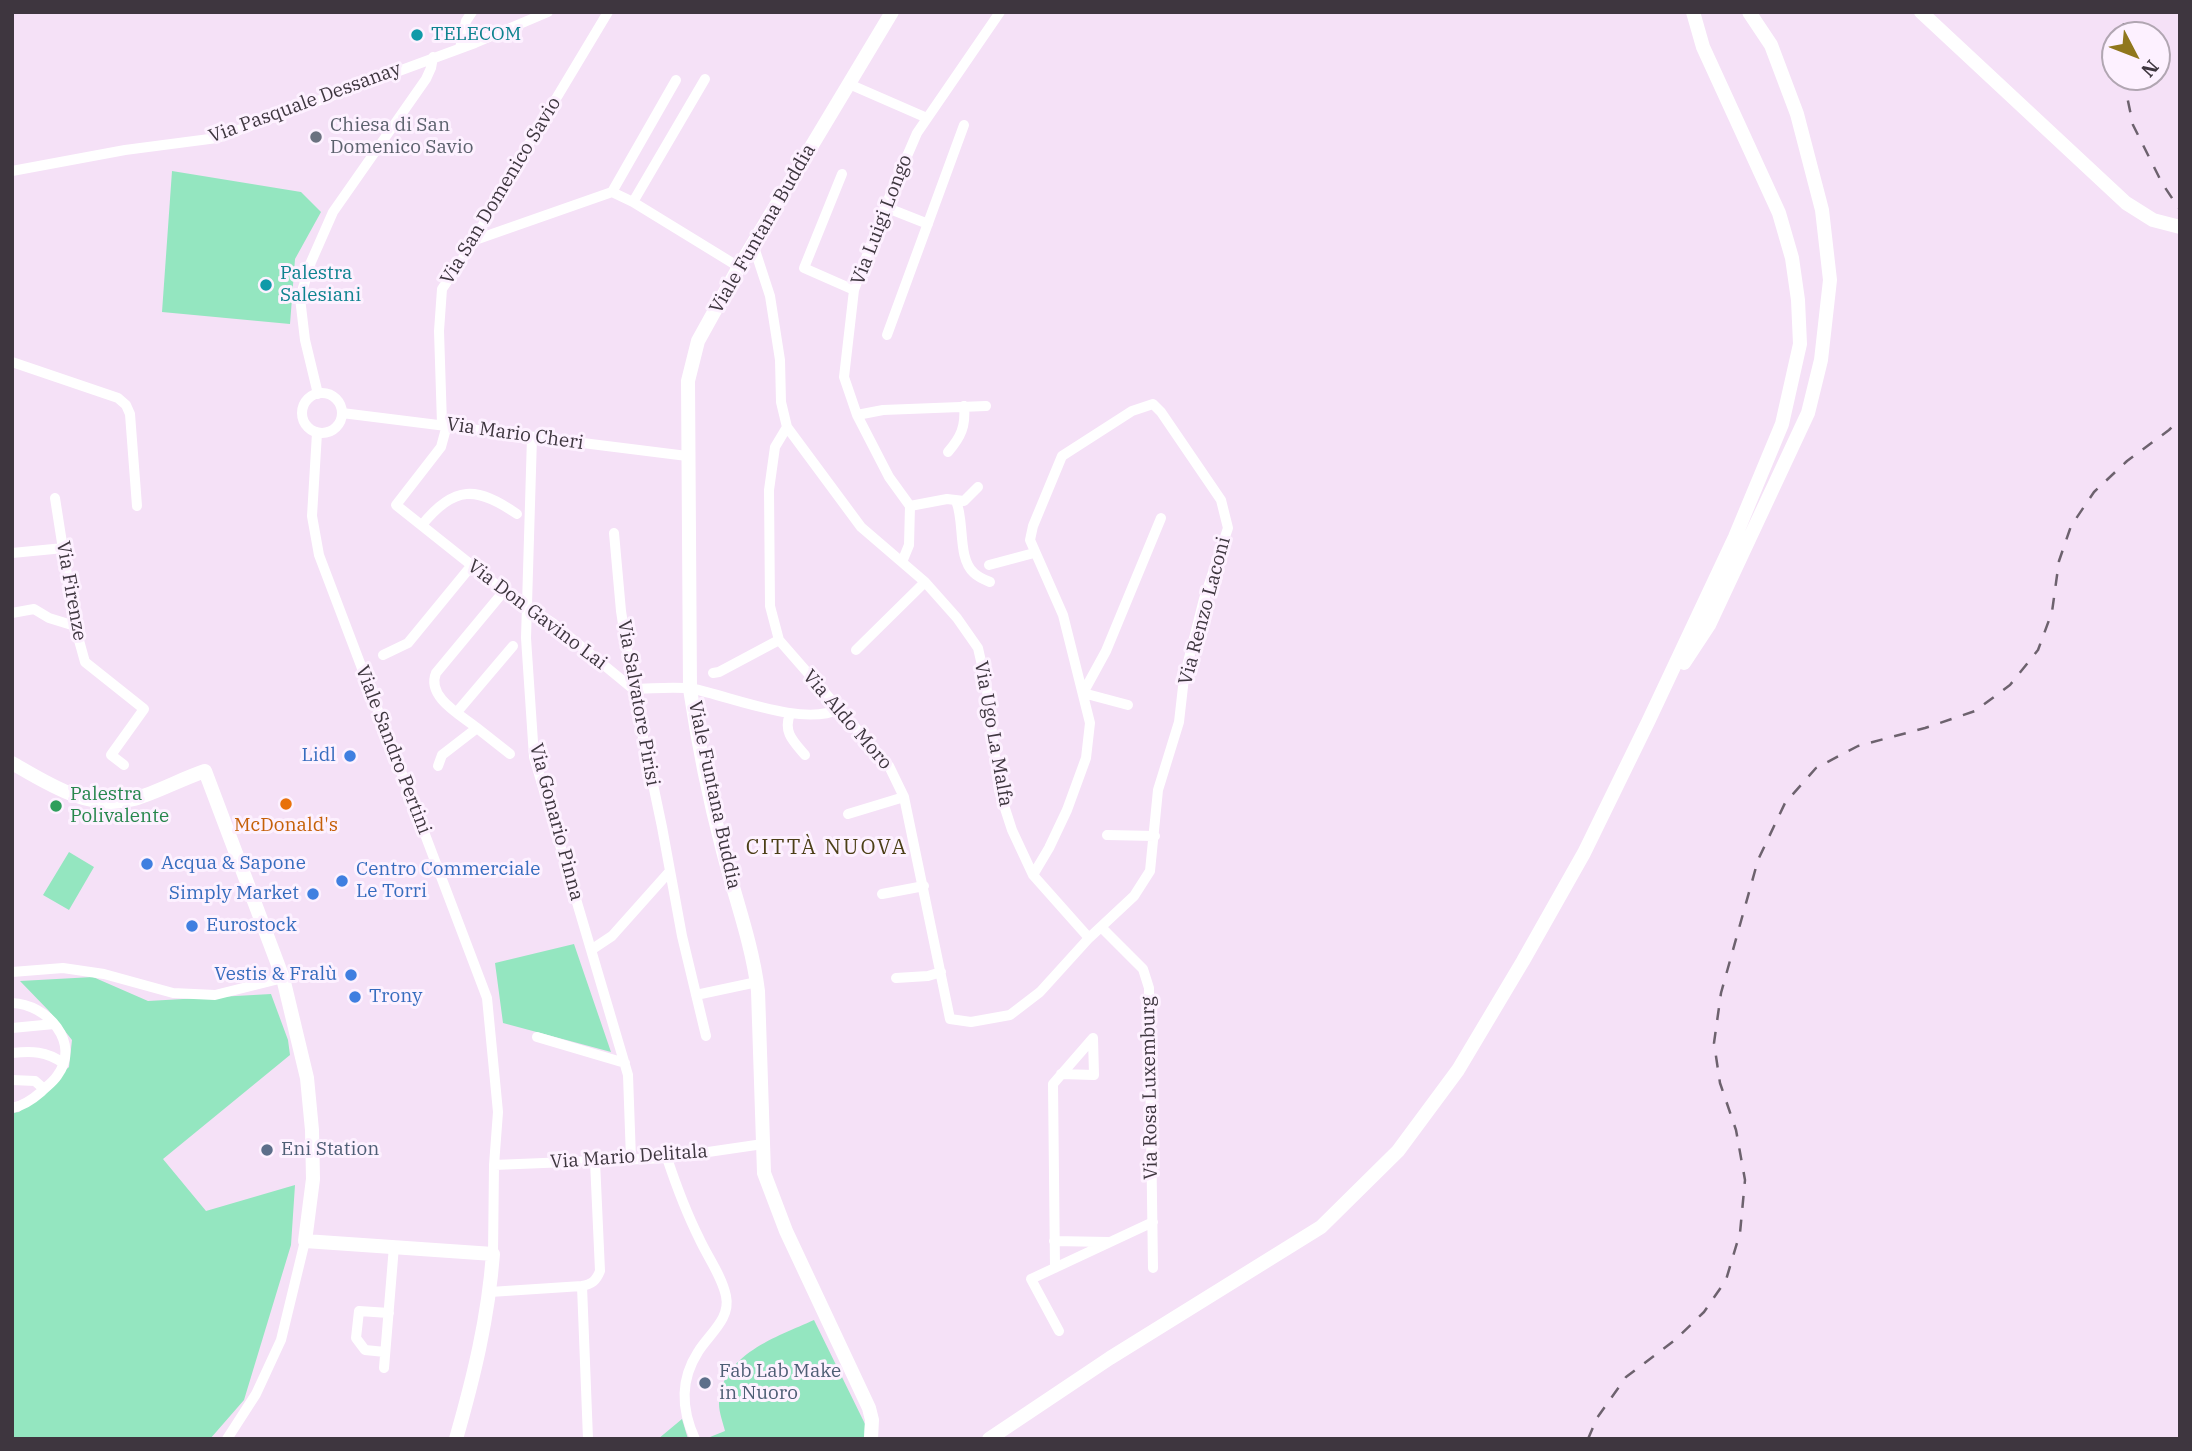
<!DOCTYPE html>
<html>
<head>
<meta charset="utf-8">
<style>
	body { margin:0 }
	#map { position:relative; width:2192px; height:1451px; overflow:hidden; background:#f5e1f7; font-family:"IBM Plex Serif",serif }
	canvas { display:block }
	.frame { position:absolute; inset:0; border:14px solid #3e363f; pointer-events:none }
	.north { position:absolute; left:2101px; top:21px; width:70px; height:70px; box-sizing:border-box; background:#fdf1ff; border:2px solid #b1a6b2; border-radius:50%; rotate:132deg; font-size:19px; font-weight:700; line-height:28px; text-align:center; color:#3e363f }
	.north::after { content:''; display:block; margin:auto; width:24px; height:32px; background:#90771d; clip-path:polygon(50% 0,100% 100%,50% 72%,0 100%) }
</style>
</head>
<body>
<div id="map">
<canvas width="2192" height="1451"></canvas>
<div class="frame"></div>
<div class="north">N</div>
</div>
<script>
const g = document.querySelector('canvas').getContext('2d');
g.lineJoin = 'round';
function paint(path, color) {
  g.fillStyle = color;
  g.fill(path, 'evenodd');
}
function stroke(path, color, width, dash) {
  g.strokeStyle = color;
  g.lineWidth = width;
  g.lineCap = dash ? 'butt' : 'round';
  g.setLineDash(dash || []);
  g.stroke(path);
}
function label(font, color, halo, rows, align = 'center') {
  g.font = font + ' "IBM Plex Serif",serif';
  g.lineWidth = 6;
  g.setLineDash([]);
  g.textBaseline = 'middle';
  g.strokeStyle = halo;
  g.fillStyle = color;
  for (const [text, x, y, turn = 0] of rows) {
    g.save();
    g.translate(x, y);
    g.rotate((+turn || 0) * Math.PI / 180);
    g.textAlign = isNaN(turn) ? turn : align;
    if (halo) g.strokeText(text, 0, 0);
    g.fillText(text, 0, 0);
    g.restore();
  }
}
paint(new Path2D(`
	M172,171L301,192L321,212L295,259L290,324L162,312Z
	M69,852L94,867L69,910L43,895Z
	M574,944L611,1052L503,1023L495,963Z
	M93,977L148,1001L271,994L288,1040L290,1055L163,1159L206,1211L295,1185L291,1245L244,1400L210,1439H12V1113L19,1112L69,1067L72,1040L49,1011L20,981Z
	M814,1320L865,1424L864,1439H705L725,1431C723,1423 719,1412 719,1404C721,1354 777,1337 814,1320Z
	M682,1419L688,1439H658Z`), '#94e6c0');
stroke(new Path2D(`
	M460,48L466,21L472,12
	M849,84L927,118
	M12,171L125,150L217,138L475,43L548,12
	M842,174L804,268L854,290
	M612,192L676,80
	M633,202L705,79
	M885,207L928,224
	M475,240L612,192L633,202L739,267
	M753,244L770,296L780,360L781,402L787,427L861,527L925,582L957,618L978,648L986,683L999,790L1012,830L1033,875L1089,938
	M887,335L964,125
	M12,362L118,398L126,405L130,414L137,506
	M302 413a20 20 0 1 1 40 0a20 20 0 1 1-40 0Z
	M318,394L305,340L300,298L311,262L333,212L426,79L431,68L433,57
	M342,413L687,456
	M857,415L883,410L986,406
	M442,424L439,331L442,289L475,240L500,192L608,12
	M447,425L441,447L396,505L504,591L554,624L633,689C652,689 675,686 694,689C732,697 804,727 839,709
	M787,427L775,447L769,490L770,606L779,640L889,766L904,797L950,1019L971,1022L1010,1015L1040,992L1089,938L1134,896L1150,871L1158,790L1179,722L1184,678L1204,599L1228,528L1221,500L1161,412L1153,404L1132,411L1062,456L1033,526L1030,540L1063,615L1090,723L1086,758L1067,810L1049,848L1033,875
	M317,433L312,516L319,555L487,998L498,1112L494,1165L493,1254
	M532,437L526,638L534,757L628,1075L631,1159
	M948,452C961,437 966,426 964,406
	M55,498L75,626L85,662L144,709L111,755L124,765
	M956,501C965,521 957,558 974,573C978,577 985,580 990,582
	M910,506L947,499L964,501L978,487
	M422,525C454,485 477,486 517,514
	M614,533L621,611L633,689L662,827L682,936L706,1036
	M12,553L64,548
	M902,562L909,545L910,506L889,477L857,415L844,377L854,290L885,207L917,133L1000,12
	M989,565L1034,553
	M12,613L34,609L49,618L75,626
	M856,650L925,582
	M383,655L408,643L472,565
	M713,673L719,672L779,640
	M1128,705L1083,693L1106,651L1161,518
	M457,712L513,646
	M790,714C783,732 793,741 805,755
	M477,728L510,754
	M438,766L442,755L477,728C461,715 426,697 436,673L504,591
	M848,814L904,797
	M1107,835L1155,836
	M882,894L924,886
	M1101,927L1143,969L1149,988L1153,1268
	M591,950L612,936L670,871
	M12,972L63,968L104,974L173,993L215,995L283,978
	M896,978L928,976L941,972
	M696,995L757,982
	M12,1003C47,1004 82,1043 57,1076C53,1082 46,1087 41,1092C33,1099 23,1106 12,1108
	M12,1028L54,1024
	M537,1037L625,1063
	M12,1053C32,1051 46,1051 63,1063
	M1061,1074L1094,1075L1093,1038
	M12,1080L35,1081L44,1089
	M667,1158C676,1185 686,1212 699,1238C707,1256 722,1276 726,1296C731,1319 709,1334 698,1352C680,1380 681,1409 695,1439
	M494,1165L667,1158L763,1144
	M1054,1241L1108,1242
	M1055,1268L1053,1084L1093,1038
	M582,1286L588,1439
	M490,1292L582,1286C592,1284 596,1281 600,1271L595,1161
	M1059,1331L1031,1279L1153,1222
	M385,1352L365,1350L356,1338L359,1311L389,1313
	M384,1368L394,1246
	M227,1439L256,1394L281,1340L305,1241`), '#fff', 10);
stroke(new Path2D(`
	M1921,12L2126,203L2153,220L2180,227
	M1684,663L1709,625L1808,413L1821,360L1830,280L1822,210L1797,114L1771,45L1749,12
	M12,763C50,785 89,811 134,799C158,792 181,779 205,771L283,978L307,1078L312,1130L313,1179L305,1241L493,1254C488,1319 474,1376 456,1439
	M871,1439L872,1420L869,1408L786,1231L764,1173L758,991C752,943 735,898 723,851C709,798 698,743 690,689L688,381L698,341L739,267L892,12
	M989,1439L1110,1358L1321,1227L1398,1151L1458,1070L1523,961L1584,853L1648,722L1735,537L1782,424L1800,344L1798,300L1792,258L1779,213L1703,47L1693,12`), '#fff', 14);
stroke(new Path2D(`
	M2123,35L2125,12
	M2123,77L2133,125L2162,183L2180,210
	M1588,1439L1597,1418L1626,1377L1675,1340L1704,1312L1726,1280L1740,1233L1745,1180L1736,1130L1720,1083L1714,1043L1721,993L1758,860L1785,803L1816,768L1858,746L1925,728L1975,711L2010,685L2038,650L2052,612L2059,561L2071,526L2094,492L2127,461L2169,430L2180,419`), '#6d626e', 2.5, [12, 12]);
for (const [x, y, r, color] of [
	[417,35,7,"#0f9aa8"],
	[316,137,7,"#6b7280"],
	[266,285,7,"#0f9aa8"],
	[350,756,7,"#3f7fe0"],
	[286,804,7,"#e8710a"],
	[56,806,7,"#2e9e5b"],
	[147,864,7,"#3f7fe0"],
	[342,881,7,"#3f7fe0"],
	[313,894,7,"#3f7fe0"],
	[192,926,7,"#3f7fe0"],
	[351,975,7,"#3f7fe0"],
	[355,997,7,"#3f7fe0"],
	[267,1150,7,"#5c6f8a"],
	[705,1383,7,"#5c6f8a"]
]) {
  const dot = new Path2D();
  dot.arc(x, y, r, 0, 2 * Math.PI);
  g.fillStyle = color;
  g.fill(dot);
  stroke(dot, '#fdf1ff', 2.5);
}
label('19px', '#0d838f', '#fdf1ff', [
	["TELECOM",431,35],
	["Palestra",280,274],
	["Salesiani",280,296]
], 'left');
label('19px', '#3e363f', '#fdf1ff', [
	["Via Pasquale Dessanay",305,103,-20],
	["Via San Domenico Savio",501,191,-59],
	["Via Luigi Longo",882,220,-69],
	["Viale Funtana Buddia",763,229,-60],
	["Via Mario Cheri",515,434,8],
	["Via Firenze",71,591,80],
	["Via Renzo Laconi",1205,611,-75],
	["Via Don Gavino Lai",537,615,37],
	["Via Salvatore Pirisi",638,703,80],
	["Via Aldo Moro",847,720,49],
	["Via Ugo La Malfa",993,734,80],
	["Viale Sandro Pertini",393,750,69],
	["Viale Funtana Buddia",714,795,78],
	["Via Gonario Pinna",556,822,75],
	["Via Rosa Luxemburg",1150,1088,-91],
	["Via Mario Delitala",629,1157,-4]
]);
label('19px', '#5b616d', '#fdf1ff', [
	["Chiesa di San",330,126],
	["Domenico Savio",330,148]
], 'left');
label('19px', '#366cbe', '#fdf1ff', [
	["Lidl",336,756,"right"],
	["Acqua & Sapone",161,864],
	["Centro Commerciale",356,870],
	["Le Torri",356,892],
	["Simply Market",299,894,"right"],
	["Eurostock",206,926],
	["Vestis & Fralù",337,975,"right"],
	["Trony",369,997]
], 'left');
label('19px', '#27864d', '#fdf1ff', [
	["Palestra",70,795],
	["Polivalente",70,817]
], 'left');
label('19px', '#c56008', '#fdf1ff', [
	["McDonald's",286,826]
]);
label('19px', '#4e5e75', '#fdf1ff', [
	["Eni Station",281,1150],
	["Fab Lab Make",719,1372],
	["in Nuoro",719,1394]
], 'left');
g.letterSpacing = '2px';
label('21px', '#4c3f17', '#fdf1ff', [
	["CITTÀ NUOVA",827,848]
]);
g.letterSpacing = '0px';
</script>
</body>
</html>
